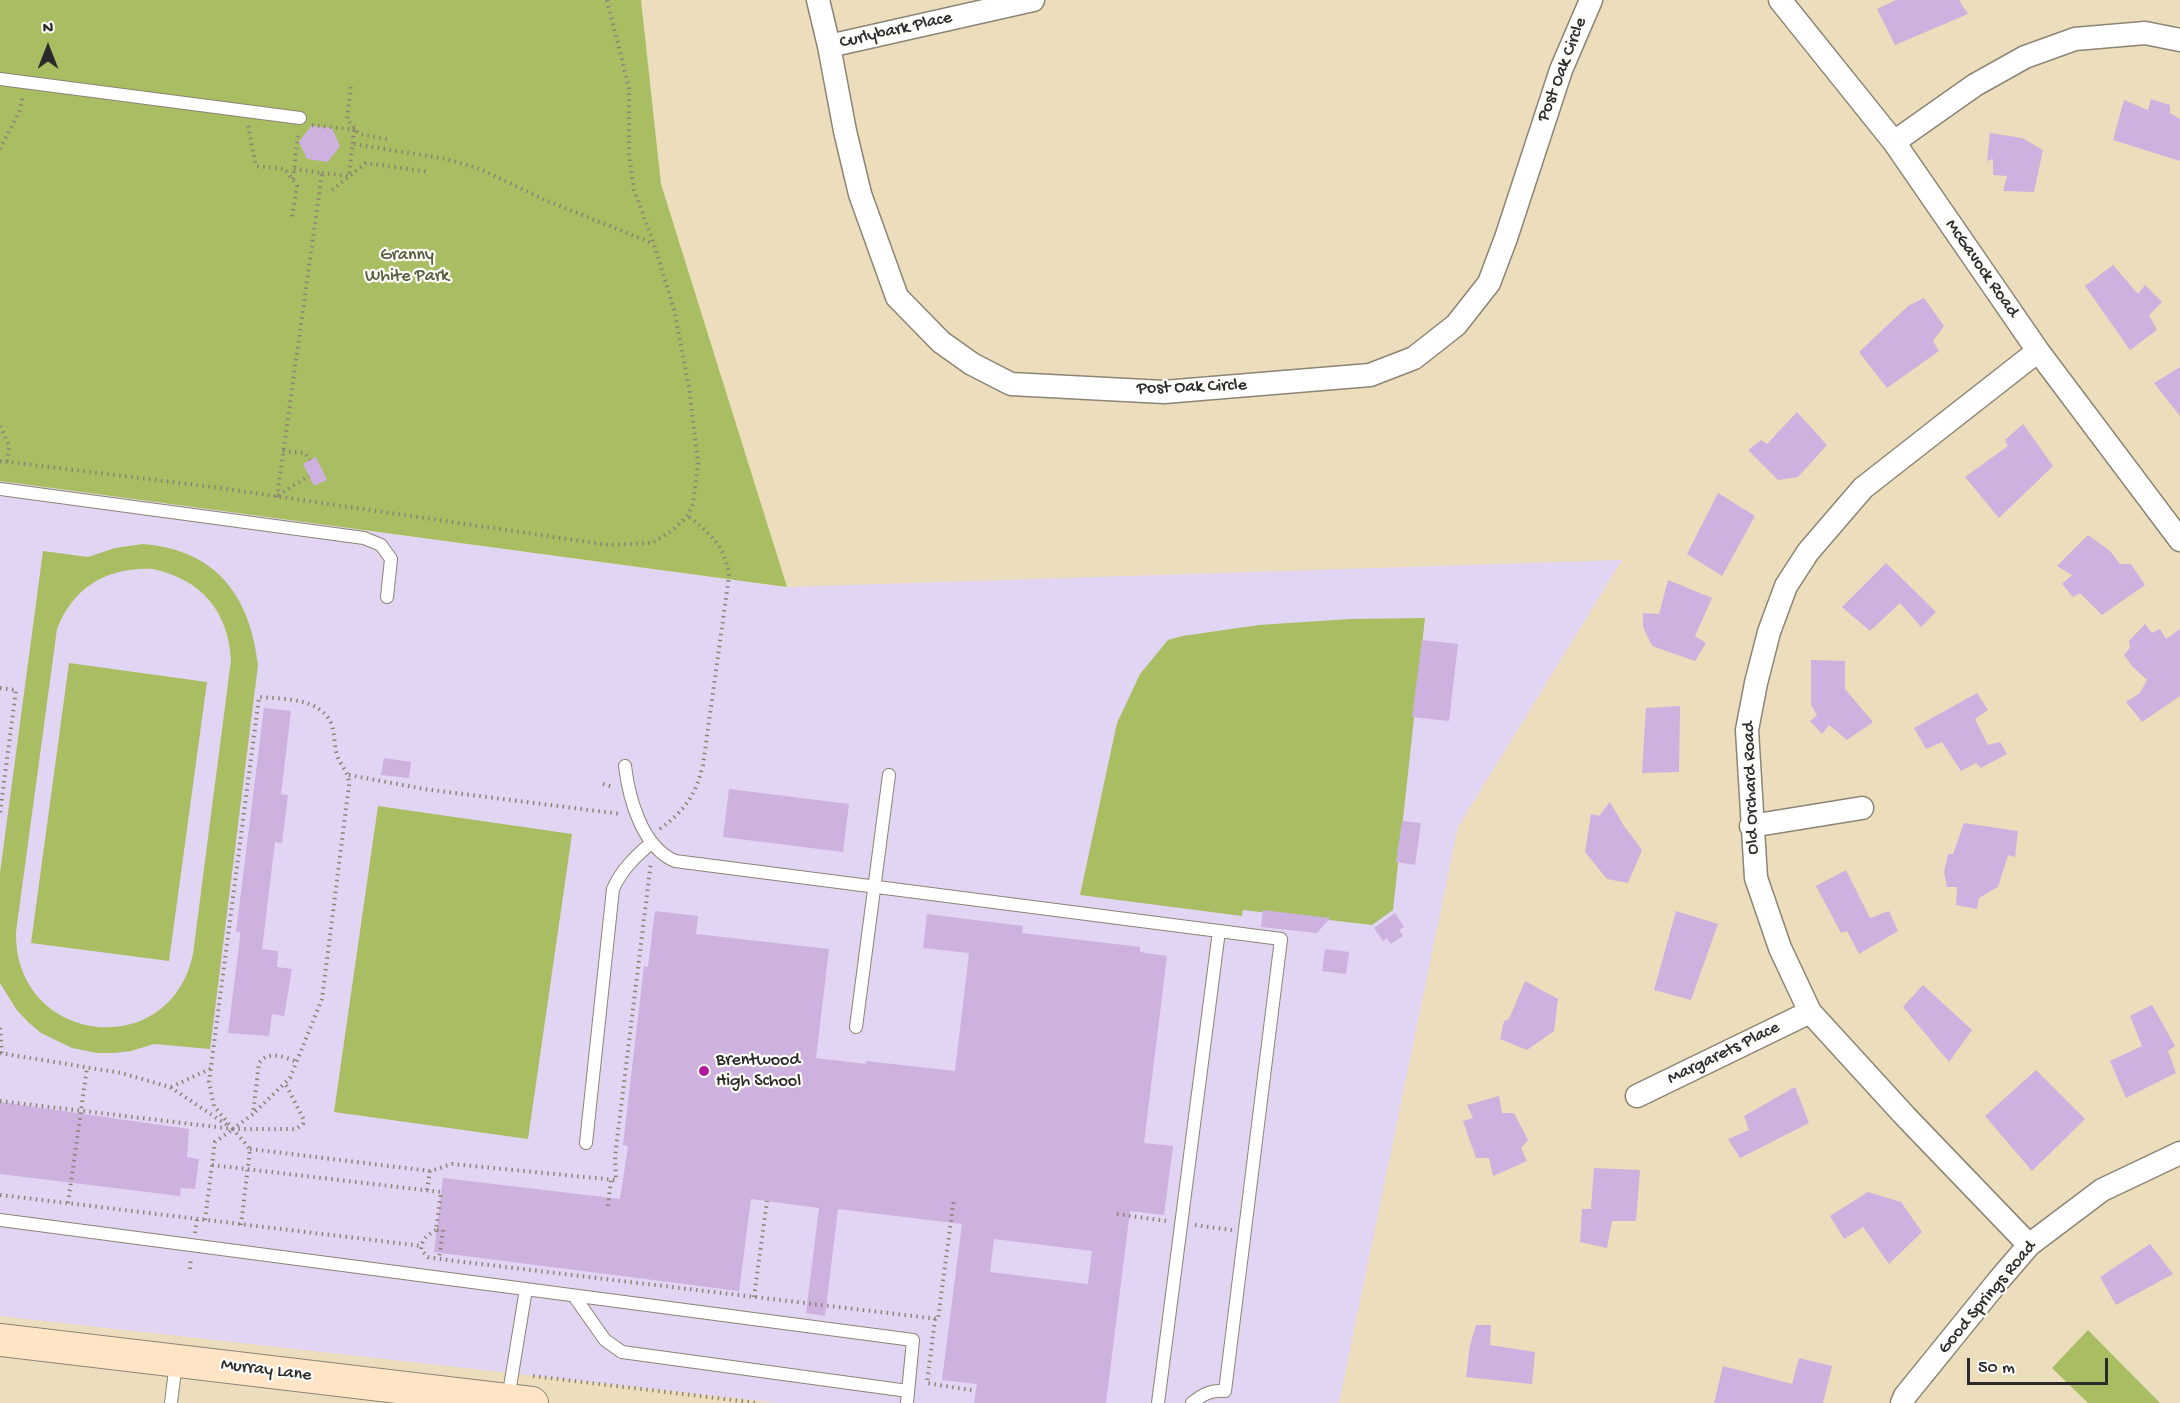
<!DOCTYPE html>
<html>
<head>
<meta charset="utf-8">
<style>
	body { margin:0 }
	#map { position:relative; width:2180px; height:1403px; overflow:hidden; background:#ecdebc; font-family:"Gochi Hand",sans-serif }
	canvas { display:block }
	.north { position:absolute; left:18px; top:18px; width:60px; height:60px; -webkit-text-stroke:4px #fdfcf7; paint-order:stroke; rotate:0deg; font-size:16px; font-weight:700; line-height:24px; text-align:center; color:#2b2b2b }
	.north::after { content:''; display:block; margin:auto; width:21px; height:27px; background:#2b2b2b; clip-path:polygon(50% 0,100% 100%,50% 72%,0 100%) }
	.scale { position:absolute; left:1967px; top:1358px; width:141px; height:27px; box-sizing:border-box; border:3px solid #2b2b2b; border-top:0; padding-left:8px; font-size:18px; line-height:21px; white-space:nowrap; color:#2b2b2b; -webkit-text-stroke:4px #fdfcf7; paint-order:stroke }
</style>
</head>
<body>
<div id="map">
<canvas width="2180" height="1403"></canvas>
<div class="north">N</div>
<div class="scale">50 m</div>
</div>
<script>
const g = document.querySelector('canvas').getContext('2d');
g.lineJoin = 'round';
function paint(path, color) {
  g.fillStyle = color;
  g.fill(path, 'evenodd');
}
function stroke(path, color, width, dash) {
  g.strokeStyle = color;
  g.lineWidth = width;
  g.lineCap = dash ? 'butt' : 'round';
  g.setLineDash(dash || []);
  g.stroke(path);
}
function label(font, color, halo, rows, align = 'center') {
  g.font = font + ' "Gochi Hand",sans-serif';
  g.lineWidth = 4.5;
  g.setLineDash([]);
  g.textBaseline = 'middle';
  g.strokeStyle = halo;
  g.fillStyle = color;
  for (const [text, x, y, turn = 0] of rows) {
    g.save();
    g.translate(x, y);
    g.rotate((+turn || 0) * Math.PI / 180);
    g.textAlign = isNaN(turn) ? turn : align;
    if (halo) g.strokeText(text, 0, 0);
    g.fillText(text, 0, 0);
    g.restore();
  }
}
paint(new Path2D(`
	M0,481L787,587L1622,560L1458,827L1339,1403H779L0,1316Z`), '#e2d4f3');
paint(new Path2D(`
	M0,0H641L661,184L787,587L0,481Z
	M143,544C216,550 250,595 258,665L210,1049L154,1044L131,1051L114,1053H97L72,1048L41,1033L28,1022L16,1009L0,983V873L43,551L88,557L115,548ZM153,569C202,580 228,611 231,660L193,954C170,1064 14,1045 16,932L57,629C74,586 108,567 153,569Z
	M1425,618L1393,910L1372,925L1243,910L1242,916L1080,895L1117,723L1140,674L1168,640L1182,636L1259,625L1350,619Z
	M69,663L207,682L169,961L31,943Z
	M378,806L572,834L528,1139L334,1112Z
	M2088,1330L2160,1403H2088L2052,1368Z`), '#a9be62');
paint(new Path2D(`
	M1896,0H1959L1968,14L1895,45L1877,9Z
	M2151,99L2170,105V113L2180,119V161L2113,140L2124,100L2148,110Z
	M311,126L332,128L340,146L328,162L307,159L299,142Z
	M1990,133L2022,138L2043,150L2034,192L2003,191L2007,176L1993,175V159L1987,161Z
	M2113,265L2138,294L2145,285L2162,302L2149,315L2157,330L2130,350L2085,286Z
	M1924,298L1944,326L1933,341L1939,351L1887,388L1859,352L1908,306Z
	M2180,367V416L2154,383Z
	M1797,412L1827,445L1798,477L1778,480L1748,450L1761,440L1767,444Z
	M2023,424L2053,466L1999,518L1965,477L2008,446L2005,440Z
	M316,457L327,480L314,486L303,464Z
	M1718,493L1755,516L1722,576L1687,554Z
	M2088,535L2110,551L2120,564H2131L2145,585L2102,615L2080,593L2073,597L2062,584L2072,575L2057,566Z
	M1886,563L1936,612L1921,627L1900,603L1870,631L1842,607Z
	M1668,580L1712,598L1695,636L1706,643L1695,661L1652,646L1643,627V613L1659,614Z
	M2145,624L2152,633L2160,629L2166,639L2180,629V696L2142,722L2126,702L2140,693L2147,680L2132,666L2124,655L2130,648L2129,641Z
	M1422,640L1458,644L1449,721L1412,717Z
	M1811,660L1845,661V689L1873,722L1847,740L1829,725L1822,734L1810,721L1817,715L1811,705Z
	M1977,693L1988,710L1975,719L1988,745L2000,742L2007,754L1981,768L1976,763L1961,771L1942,742L1926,749L1914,728Z
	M1680,706L1679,772L1642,773L1646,708Z
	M264,708L291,711L281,794L288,795L282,843L275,842L262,949L278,951L277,967L292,969L284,1016L272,1014L269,1036L228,1033L240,937V932H236Z
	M384,758L411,762L409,778L381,775Z
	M729,789L849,804L843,852L723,837Z
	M1610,802L1624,826L1642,850L1628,883L1607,879L1585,852L1591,814L1599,816Z
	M1402,821L1421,823L1415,865L1396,862Z
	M1964,823L2018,831L2015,857L2008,855L1998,887L1979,898L1977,909L1956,905L1957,887H1947L1944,872L1948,854H1953Z
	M1846,870L1870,918L1889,911L1898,931L1859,954L1847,931L1841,933L1816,886Z
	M1263,910L1330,918L1317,933L1261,927Z
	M655,911L698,916L696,934L829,949L816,1058L866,1064V1061L955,1071L969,953L923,948L927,914L1023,926L1022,933L1140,947V952L1167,956L1144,1143L1173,1146L1164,1215L1130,1211L1106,1403H974L977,1384L942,1380L962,1224L838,1209L825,1316L806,1313L819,1208L751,1199L739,1291L434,1252L443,1178L620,1199L628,1146L623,1145L644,966L648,967ZM994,1239L1092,1251L1088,1284L990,1272Z
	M1676,911L1718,924L1691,1000L1654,990Z
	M1395,913L1404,927L1399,930L1403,936L1391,944L1387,938L1383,941L1374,928Z
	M1325,949L1349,952L1346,974L1322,971Z
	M1525,981L1558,999L1554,1031L1527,1050L1500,1039L1504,1021L1509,1019Z
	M1923,985L1972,1030L1949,1062L1903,1007Z
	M2152,1005L2175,1046L2168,1051L2176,1073L2126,1098L2110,1061L2142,1046L2130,1016Z
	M2036,1070L2085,1119L2032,1171L1985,1116Z
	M1795,1087L1809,1123L1740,1158L1728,1139L1749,1130L1744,1116Z
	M1499,1096L1502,1113H1514L1528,1140L1521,1148L1527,1161L1493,1176L1489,1158H1476L1463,1121L1473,1118L1467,1105Z
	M0,1102L189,1129L187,1157L199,1159L195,1189L181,1188L180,1196L0,1174Z
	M1594,1168L1640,1170L1636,1221H1612L1607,1248L1580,1242L1582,1209H1591Z
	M1868,1192L1901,1202L1922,1232L1889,1264L1863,1227L1844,1239L1830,1216Z
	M2150,1244L2173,1274L2116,1305L2100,1277Z
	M1476,1325H1491L1490,1345L1535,1352L1532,1384L1466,1377L1470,1345Z
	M1799,1358L1832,1366L1823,1403H1714L1723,1366L1792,1384Z`), '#cdb1df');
const service = new Path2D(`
	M0,79L300,118
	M0,489L364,538L381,545L391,559L387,597
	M625,766C629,799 642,847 675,861L1281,939L1225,1391C1211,1390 1203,1394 1192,1403
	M856,1027L889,775
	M586,1143L613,889C622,869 635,857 651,843
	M0,1220L913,1340L907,1403
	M574,1296L605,1340L622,1352L908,1391
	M508,1399L526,1289
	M171,1403L176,1362
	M1158,1403L1219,931`);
const minor = new Path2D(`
	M818,0L829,46L845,131L860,194L897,297L941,342L972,364L1011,384L1164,392L1370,375L1414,358L1456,325L1489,283L1506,238L1561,70L1591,0
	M1780,0L1894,142L2038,351L2180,540
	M829,46L1033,0
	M1894,142L1975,85L2025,57L2075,39L2145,33L2180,40
	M1751,826L1862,808
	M1637,1096L1810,1012
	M2029,1245L1905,1116L1810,1012L1780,948L1756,878L1747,730L1756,683L1769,632L1786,586L1808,552L1863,488L2038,351
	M1902,1403L1905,1396L1999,1280L2029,1245L2102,1190L2180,1153`);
const secondary = new Path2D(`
	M0,1340L532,1403`);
stroke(service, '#8c8474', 14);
stroke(minor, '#8c8474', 25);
stroke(secondary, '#8c8474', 34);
stroke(new Path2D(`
	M351,87L347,119L359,134L387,139
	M312,125L355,130
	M248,126L256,166L285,169L297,186L292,218
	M354,144L446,159L480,169L545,200L654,244
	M0,149L20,110L23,95
	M322,173L349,176L354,130
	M293,179L298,133
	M332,190L366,163L429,172
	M0,426L9,445L7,462
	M283,451L305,453L310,460
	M0,461L213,487L609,545L652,543L673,530L688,515L693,504L698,463L689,387L674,309L654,244L634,190L629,154V88L607,0
	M278,495L309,476
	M277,497L322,173L294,169
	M0,688L16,690L0,813
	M349,775L424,789L621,814
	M603,784L613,787
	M660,829C686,809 695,796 703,765L729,576C726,546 709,533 687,515
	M0,1028L2,1053
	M0,1053L121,1073L170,1087L230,1127
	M171,1087L212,1068
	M0,1101L233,1129H296L303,1124L304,1120L285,1083
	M233,1129L214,1106L209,1082L259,697C282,699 319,697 331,723C335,733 334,745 337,755C341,767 349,771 349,785L322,999L290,1078L253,1114
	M250,1149L430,1171
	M212,1165L441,1192L436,1230H443L439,1259L938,1319L954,1198
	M427,1190L430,1171L452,1164L616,1180L615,1156L651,862
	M0,1195L422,1246
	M68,1203L87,1068
	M608,1206L611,1180
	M1117,1214L1167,1221
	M205,1220L215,1142L232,1130
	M241,1225L250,1149L233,1129L253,1114L259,1063C268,1050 285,1057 297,1062
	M1195,1225L1232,1230
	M436,1230C426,1236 422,1239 421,1250L428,1257L439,1259
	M195,1233L197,1219
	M190,1269L191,1258
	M754,1297L767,1201
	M935,1319L927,1383L976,1391
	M533,1376L758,1403`), '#8c8474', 4, [1.5, 4.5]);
stroke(service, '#fff', 12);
stroke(minor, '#fff', 22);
stroke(secondary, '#ffe4c6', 32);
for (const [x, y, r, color] of [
	[704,1071,6,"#b5179e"]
]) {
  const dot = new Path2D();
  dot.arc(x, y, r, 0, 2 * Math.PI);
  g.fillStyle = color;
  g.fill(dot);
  stroke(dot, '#fdfcf7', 2);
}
label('18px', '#2b2b2b', '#fdfcf7', [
	["Curlybark Place",896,31,-13],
	["Post Oak Circle",1563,70,-69],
	["McGavock Road",1981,269,55],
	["Post Oak Circle",1192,388,-2],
	["Old Orchard Road",1752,788,-92],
	["Margarets Place",1724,1054,-26],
	["Good Springs Road",1988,1298,-50],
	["Murray Lane",266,1371,7]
]);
label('18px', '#575e3e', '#fdfcf7', [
	["Granny",407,256],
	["White Park",407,277]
]);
label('18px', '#2b2b2b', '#fdfcf7', [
	["Brentwood",716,1061],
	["High School",716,1082]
], 'left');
</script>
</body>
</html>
